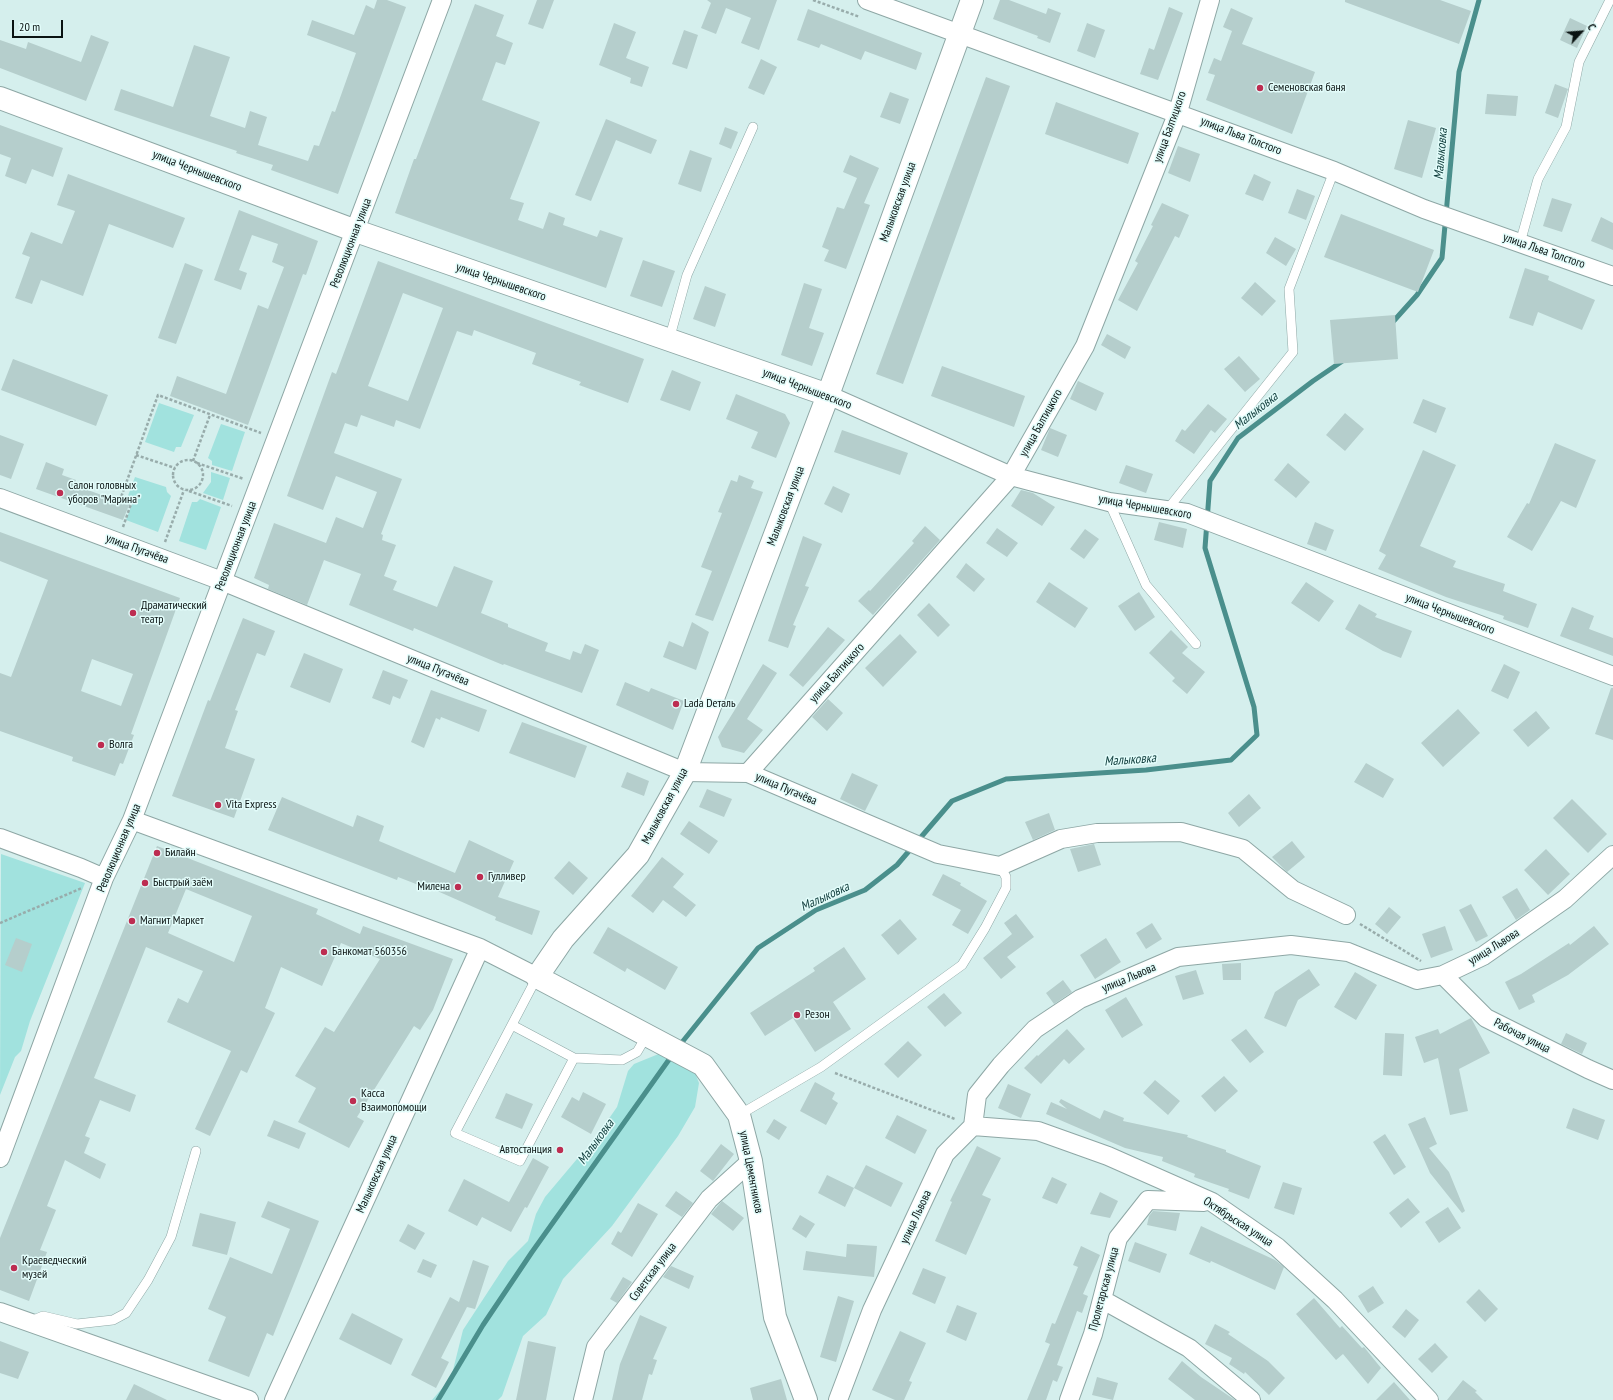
<!DOCTYPE html>
<html>
<head>
<meta charset="utf-8">
<style>
	body { margin:0 }
	#map { position:relative; width:1613px; height:1400px; overflow:hidden; background:#d5efed; font-family:"PT Sans Narrow",sans-serif }
	canvas { display:block }
	.north { position:absolute; left:1561px; top:12px; width:40px; height:40px; -webkit-text-stroke:3px #e2fcfa; paint-order:stroke; rotate:64deg; font-size:11px; font-weight:700; line-height:16px; text-align:center; color:#0a1312 }
	.north::after { content:''; display:block; margin:auto; width:14px; height:18px; background:#0a1312; clip-path:polygon(50% 0,100% 100%,50% 72%,0 100%) }
	.scale { position:absolute; left:12px; top:20px; width:51px; height:18px; box-sizing:border-box; border:2px solid #0a1312; border-top:0; padding-left:5px; font-size:12px; line-height:14px; white-space:nowrap; color:#0a1312; -webkit-text-stroke:3px #e2fcfa; paint-order:stroke }
</style>
</head>
<body>
<div id="map">
<canvas width="1613" height="1400"></canvas>
<div class="north">С</div>
<div class="scale">20 m</div>
</div>
<script>
const g = document.querySelector('canvas').getContext('2d');
g.lineJoin = 'round';
function paint(path, color) {
  g.fillStyle = color;
  g.fill(path, 'evenodd');
}
function stroke(path, color, width, dash) {
  g.strokeStyle = color;
  g.lineWidth = width;
  g.lineCap = dash ? 'butt' : 'round';
  g.setLineDash(dash || []);
  g.stroke(path);
}
function label(font, color, halo, rows, align = 'center') {
  g.font = font + ' "PT Sans Narrow",sans-serif';
  g.lineWidth = 3;
  g.setLineDash([]);
  g.textBaseline = 'middle';
  g.strokeStyle = halo;
  g.fillStyle = color;
  for (const [text, x, y, turn = 0] of rows) {
    g.save();
    g.translate(x, y);
    g.rotate((+turn || 0) * Math.PI / 180);
    g.textAlign = isNaN(turn) ? turn : align;
    if (halo) g.strokeText(text, 0, 0);
    g.fillText(text, 0, 0);
    g.restore();
  }
}
paint(new Path2D(`
	M159,403L194,415L181,447H176L174,452L145,442Z
	M221,424L245,432L232,471L212,465V461L208,458Z
	M211,472L230,478L223,500L203,493L211,482Z
	M135,477L166,487L167,492L171,496L158,532L126,520L132,504L126,501Z
	M200,499L221,507L206,550L179,541L192,502H197Z
	M1,854L85,883L30,1021L21,1051L15,1057L0,1095Z
	M661,1053L695,1073L699,1083L695,1107L678,1136L612,1226L563,1279L546,1315L523,1336L502,1396L498,1400H432L451,1378L463,1330L508,1261L528,1241L536,1214L545,1197L577,1159L585,1153L617,1107L628,1071L634,1064Z`), '#a1e2de');
stroke(new Path2D(`
	M1391,324L1417,295L1442,258L1459,72L1479,0
	M679,1046L758,948L816,910L865,890L897,865L952,801L1006,779L1146,770L1231,760L1257,735L1254,707L1205,548L1210,481L1238,438L1313,381L1344,360
	M438,1400L483,1325L532,1252L673,1054`), '#4a8f8c', 5);
paint(new Path2D(`
	M377,0H387L406,7L338,194L271,170L273,165L236,153L237,151L114,110L121,89L173,107L194,45L230,57L210,116L245,128L250,111L267,117L258,145L308,161L314,145L319,146L332,111L335,112L356,53L307,35L312,20L354,35L366,5L374,9Z
	M537,0H554L543,29L528,24Z
	M707,0H777L759,50L741,43L751,18L726,8L716,34L701,28L711,3Z
	M1000,0H1009L1046,14L1048,8L1061,13L1050,43L1037,38L1038,36L993,19Z
	M1345,0H1440L1471,11L1459,44L1345,2Z
	M475,4L504,15L496,36L513,43L505,65L496,62L482,100L540,122L510,199L524,203L518,220L543,229L549,212L565,218L563,225L597,237L600,230L623,238L606,288L395,213L414,159H416Z
	M1169,7L1183,13L1158,80L1140,74L1149,48L1154,50Z
	M1231,8L1253,18L1242,44L1315,72L1292,134L1206,100L1215,75L1208,73L1214,58L1221,61L1232,31L1223,27Z
	M808,9L922,53L916,70L865,51L861,60L821,44L819,48L797,40Z
	M1570,18L1587,26L1577,48L1560,40Z
	M614,23L636,32L626,58L649,67L642,87L630,83L631,78L599,65Z
	M1087,23L1105,30L1095,58L1077,51Z
	M684,30L698,35L687,69L672,64Z
	M91,35L109,42L86,101L0,68V40L26,49L28,42L81,62Z
	M761,59L777,67L764,95L748,88Z
	M986,77L1010,86L903,384L876,374Z
	M1555,84L1568,89L1558,118L1545,113Z
	M890,92L909,99L900,124L880,117Z
	M1487,94L1518,96L1516,116L1485,114Z
	M1056,102L1139,133L1128,164L1045,134Z
	M606,119L657,140L651,154L616,140L591,201L575,195Z
	M1408,120L1436,128L1422,178L1394,169Z
	M0,125L63,148L53,177L32,169L26,184L5,176L11,158L0,154Z
	M725,127L738,132L731,149L719,144Z
	M1178,146L1200,154L1190,182L1168,173Z
	M690,150L712,158L701,192L678,184Z
	M850,155L879,168L864,203L870,205L846,269L824,261L829,250L822,247L837,207L844,209L857,178L843,172Z
	M68,174L185,218L173,248L109,224L83,296L41,280L32,304L15,298L30,257L22,254L31,232L62,244L75,211L57,205Z
	M1254,174L1271,182L1263,201L1245,194Z
	M1297,189L1315,196L1306,220L1288,213Z
	M1552,198L1572,204L1562,232L1543,226Z
	M1162,203L1189,215L1179,238L1175,236L1137,311L1118,300L1138,263L1135,261L1153,226L1151,225Z
	M239,210L318,241L306,275L303,274L248,425L170,396L177,376L226,394L258,305L268,309L284,267L272,262L278,244L252,235L239,270L247,273L241,290L214,280Z
	M1341,214L1434,250L1418,292L1324,257Z
	M1601,217L1613,223V250L1591,241Z
	M1275,237L1296,249L1286,266L1266,253Z
	M643,260L675,271L662,307L630,296Z
	M378,261L644,359L628,403L579,385L581,382L532,364L536,353L474,330L472,336L457,331L420,429L396,420L394,427L361,415L357,427L345,423L334,453L402,479L381,534L383,535L382,540L396,545L384,576L397,581L393,590L437,607L454,566L493,581L481,613L508,624V627L548,643L545,651L570,660L573,651L581,654L585,644L599,650L582,693L504,664L503,665L414,628L413,631L349,605L361,574L324,560L307,605L268,589L269,585L254,578L274,523L326,543L336,517L363,528L377,492L336,476L323,510L287,496L332,372L336,374ZM403,293L443,308L408,401L368,386Z
	M185,263L203,270L176,344L158,338Z
	M1525,268L1549,276L1548,280L1595,300L1582,330L1538,312L1533,326L1509,318Z
	M1255,282L1276,301L1262,316L1241,298Z
	M804,283L822,289L809,328L824,333L812,366L781,355Z
	M705,286L726,294L715,327L693,319Z
	M1395,315L1398,359L1334,364L1330,320Z
	M1107,334L1131,347L1125,359L1101,345Z
	M1239,356L1260,379L1245,392L1224,369Z
	M13,359L108,395L96,426L1,390Z
	M942,366L1025,396L1014,427L931,396Z
	M672,370L701,382L690,411L660,400Z
	M1078,381L1104,393L1096,411L1070,399Z
	M736,394L785,414L790,423L776,458L751,448L758,432L726,419Z
	M1423,399L1446,408L1436,433L1413,423Z
	M1208,404L1227,419L1215,433L1211,430L1194,454L1175,441L1182,429L1185,431Z
	M1345,413L1364,429L1345,451L1326,435Z
	M1050,428L1067,435L1058,457L1041,450Z
	M842,430L908,453L900,475L834,452Z
	M0,435L24,444L11,479L0,475Z
	M1555,443L1596,460L1576,508L1561,501L1532,551L1507,537L1527,503L1529,504Z
	M1423,450L1456,465L1420,546L1456,561L1453,567L1505,584L1503,591L1537,604L1528,628L1503,619L1504,616L1446,597L1378,569L1386,555L1379,551Z
	M46,462L64,469L62,475L76,480L74,485L129,505L123,520L36,489Z
	M1288,463L1310,482L1296,498L1274,480Z
	M1126,465L1153,474L1146,493L1119,483Z
	M739,475L754,481L751,488L763,492L713,621L695,615L712,571L701,567L722,513L718,512L731,480L737,482Z
	M833,486L850,494L842,513L824,504Z
	M1021,490L1033,493L1055,507L1042,526L1011,506Z
	M1159,522L1187,529L1183,548L1154,540Z
	M1315,522L1334,530L1326,551L1307,544Z
	M925,526L940,540L873,615L858,601L869,590L870,591L914,543L912,541Z
	M997,528L1018,543L1007,557L986,543Z
	M1085,529L1099,539L1084,559L1070,549Z
	M0,532L180,598L131,734L134,735L123,764L120,763L115,776L72,761L73,757L0,731V673L11,677L48,580L0,561ZM92,659L133,674L121,706L81,691Z
	M803,536L822,544L805,586L809,587L793,625L796,626L788,648L768,641Z
	M966,563L985,579L974,592L956,577Z
	M1049,582L1088,608L1075,628L1036,602Z
	M1306,582L1334,601L1319,622L1291,603Z
	M1139,592L1155,617L1135,631L1118,606Z
	M929,603L950,625L938,637L917,615Z
	M1359,604L1377,614L1375,617L1412,631L1401,658L1383,651L1345,629Z
	M1572,607L1594,616L1589,629L1613,638V656L1560,636Z
	M243,618L275,631L265,656L257,653L235,710L238,711L225,748L255,759L234,818L172,796L208,700L210,701Z
	M692,622L709,632L696,670L663,657L669,641L683,647Z
	M828,627L845,640L803,687L789,675Z
	M1171,630L1188,647L1182,653L1205,672L1187,694L1172,681L1175,678L1149,653Z
	M900,634L917,652L883,687L865,668Z
	M304,653L343,669L330,703L290,687Z
	M763,664L777,673L747,719L763,730L744,753L722,747L718,737Z
	M1504,664L1520,672L1508,699L1491,691Z
	M383,670L408,680L400,699L393,696L390,705L372,698Z
	M625,682L649,692L651,688L684,701L673,730L616,705Z
	M1611,688H1613V740L1595,734Z
	M431,690L487,710L479,732L441,717L440,720L436,718L424,748L411,742Z
	M828,699L843,713L827,731L812,717Z
	M1458,709L1480,733L1443,767L1421,743Z
	M1536,711L1550,728L1528,747L1513,730Z
	M522,722L587,746L575,778L509,753Z
	M1366,763L1394,779L1383,798L1354,782Z
	M627,772L649,781L644,796L621,787Z
	M852,773L878,785L865,811L840,799Z
	M707,789L732,799L724,817L699,807Z
	M1249,794L1261,808L1239,827L1228,813Z
	M282,797L353,827L357,815L384,826L379,841L455,873L469,840L514,861L498,897L540,911L532,935L495,920L496,917L435,890L434,891L398,877L397,880L268,830Z
	M1572,799L1607,834L1588,853L1553,818Z
	M1049,813L1055,830L1033,840L1025,822Z
	M689,821L718,841L709,854L680,834Z
	M1292,841L1305,857L1287,872L1272,857Z
	M1094,844L1101,865L1078,872L1070,849Z
	M157,846L318,909L316,914L360,934L363,926L453,959L433,1010L420,1030L414,1026L357,1117L364,1121L349,1148L298,1122L316,1088L295,1076L325,1027L334,1032L380,959L341,943L322,986L281,967L265,1008L275,1013L247,1073L241,1070L210,1136L195,1129L231,1051L167,1022L178,998L188,1003L203,971L146,947L94,1078L136,1095L130,1112L100,1100L85,1136L90,1138L84,1153L106,1164L100,1179L65,1160L47,1206L56,1210L40,1250L47,1252L29,1301L0,1290V1238ZM186,889L252,916L234,962L168,933Z
	M1546,849L1570,874L1548,895L1524,870Z
	M662,857L684,874L673,887L696,905L686,917L663,900L653,913L631,896Z
	M569,861L588,878L573,895L554,878Z
	M943,874L961,883L960,885L987,901L968,934L952,925L961,910L932,895Z
	M1517,888L1530,910L1516,920L1502,897Z
	M1471,904L1488,936L1476,942L1459,910Z
	M1389,907L1401,917L1387,934L1375,924Z
	M1016,914L1034,937L1007,957L1016,967L1001,979L983,958L1012,934L1004,923Z
	M900,919L917,939L898,955L881,935Z
	M1152,923L1162,939L1146,949L1136,933Z
	M1445,926L1453,950L1431,958L1422,934Z
	M1594,926L1609,944L1568,975L1532,995L1535,1002L1519,1010L1505,982L1521,974L1569,943L1570,945Z
	M608,927L678,967L665,990L627,968L625,972L593,953Z
	M16,938L32,944L22,972L5,965Z
	M1106,938L1121,962L1095,979L1080,955Z
	M844,947L866,979L833,1002L851,1029L815,1052L793,1018L765,1036L750,1013L815,971L813,968Z
	M1241,963V980H1223L1222,964Z
	M1309,969L1320,985L1298,1000L1286,1027L1264,1018L1275,992Z
	M1196,970L1204,994L1183,1000L1175,976Z
	M1355,972L1377,985L1356,1020L1334,1007Z
	M1063,980L1072,992L1054,1004L1046,993Z
	M944,993L962,1013L945,1027L927,1007Z
	M1126,997L1143,1025L1122,1038L1105,1010Z
	M1471,1018L1490,1053L1459,1069L1468,1111L1450,1115L1438,1058L1424,1063L1415,1037L1438,1029L1440,1034Z
	M1067,1029L1085,1049L1069,1064L1064,1059L1041,1084L1024,1068L1037,1055L1038,1056Z
	M1246,1029L1264,1052L1250,1063L1231,1040Z
	M1385,1033L1404,1034L1402,1076L1383,1075Z
	M1566,1033L1587,1043L1582,1054L1561,1044Z
	M908,1041L922,1055L898,1078L884,1064Z
	M1224,1076L1238,1091L1215,1112L1201,1096Z
	M1155,1080L1180,1101L1168,1115L1143,1093Z
	M815,1082L835,1093L832,1099L838,1103L826,1125L800,1111Z
	M1008,1084L1031,1094L1021,1118L998,1108Z
	M583,1092L606,1104L591,1134L561,1117L572,1097L579,1101Z
	M506,1093L533,1104L522,1129L495,1118Z
	M1061,1099L1100,1119L1104,1110L1124,1118L1123,1121L1188,1135L1187,1137L1226,1150V1152L1261,1166L1249,1199L1228,1191L1229,1189L1194,1177L1195,1174L1162,1161L1163,1157L1125,1148L1046,1114L1051,1102L1067,1109L1059,1102Z
	M1573,1108L1605,1120L1598,1140L1566,1128Z
	M897,1115L927,1130L915,1154L885,1138Z
	M1425,1117L1437,1144L1429,1148L1449,1172L1465,1211L1462,1213L1430,1173L1408,1124Z
	M774,1119L787,1127L779,1140L766,1132Z
	M274,1120L306,1133L299,1149L267,1136Z
	M1385,1134L1406,1167L1394,1175L1373,1142Z
	M721,1144L734,1154L713,1181L700,1171Z
	M977,1146L1001,1158L982,1195L991,1199L966,1255L935,1241L952,1202L950,1201Z
	M533,1158L549,1167L527,1208L525,1207L511,1232L482,1217L477,1226L448,1211L464,1179L509,1202Z
	M866,1165L903,1183L891,1207L854,1188Z
	M827,1175L854,1188L845,1207L818,1193Z
	M1052,1177L1067,1184L1057,1204L1042,1198Z
	M1283,1182L1302,1188L1294,1215L1274,1208Z
	M676,1191L693,1203L682,1217L665,1206Z
	M1100,1192L1118,1201L1110,1218L1090,1214Z
	M1408,1198L1420,1212L1401,1228L1389,1213Z
	M268,1201L319,1221L273,1336L267,1333L249,1377L208,1361L226,1317L208,1309L230,1257L272,1274L290,1229L261,1217Z
	M722,1201L744,1218L733,1231L711,1214Z
	M638,1203L658,1214L632,1257L611,1244L618,1231L621,1233Z
	M1448,1207L1461,1228L1439,1243L1425,1222Z
	M1153,1211L1180,1213L1176,1231L1147,1225L1149,1216Z
	M200,1213L236,1222L227,1255L192,1246Z
	M800,1215L815,1224L806,1238L792,1229Z
	M408,1224L425,1233L415,1250L399,1241Z
	M1201,1226L1275,1260L1284,1267L1275,1290L1211,1261L1210,1263L1189,1254Z
	M1135,1242L1167,1254L1160,1273L1128,1261Z
	M847,1244L877,1246L874,1277L803,1270L806,1251L846,1257Z
	M1081,1246L1100,1255L1083,1294L1088,1296L1082,1313L1077,1311L1057,1365L1063,1367L1057,1382L1053,1380L1046,1400H1027L1050,1344L1045,1342L1052,1323L1055,1324L1078,1267L1073,1265Z
	M423,1259L437,1265L431,1278L417,1272Z
	M473,1260L489,1266L475,1309L467,1307L441,1358L449,1362L436,1388L411,1375L450,1297L459,1302Z
	M671,1266L694,1276L689,1289L663,1277Z
	M923,1268L946,1277L935,1304L912,1294Z
	M623,1277L632,1282L617,1303L610,1299Z
	M1373,1286L1384,1303L1368,1313L1358,1296Z
	M1479,1289L1498,1309L1485,1322L1466,1302Z
	M838,1296L854,1301L836,1362L820,1357Z
	M1314,1298L1340,1328L1342,1326L1362,1348L1364,1347L1381,1368L1368,1384L1343,1354L1336,1360L1296,1314Z
	M957,1305L977,1313L966,1341L946,1332Z
	M1406,1309L1419,1320L1405,1338L1392,1327Z
	M352,1313L403,1339L391,1365L339,1339Z
	M640,1315L667,1327L653,1359L657,1360L652,1375L649,1374L642,1400H612L620,1364Z
	M1215,1324L1230,1332L1228,1334L1268,1361L1285,1378L1269,1395L1245,1372L1244,1374L1229,1364L1232,1358L1205,1344Z
	M900,1331L926,1343L909,1381L912,1382L904,1400H895L872,1390Z
	M0,1341L29,1352L18,1379L0,1373Z
	M528,1341L556,1347L546,1400H516Z
	M1435,1343L1448,1357L1432,1373L1418,1359Z
	M1182,1361L1201,1377L1235,1400H1195L1168,1379Z
	M1097,1377L1118,1383L1113,1400L1092,1395Z
	M781,1379L787,1400H753L750,1388Z
	M1463,1380L1477,1391L1475,1392L1483,1400H1447Z
	M1394,1382L1410,1400H1376Z
	M134,1384L167,1400H126Z`), '#b5cecc');
const lane = new Path2D(`
	M1520,243L1538,179L1566,127L1579,62L1610,0
	M669,340L687,275L753,127
	M1109,502L1146,585L1196,644
	M1167,510L1293,352L1289,289L1334,171
	M537,977L455,1133L520,1161L574,1058
	M512,1025L574,1058L622,1060L637,1052L647,1035
	M739,1115L821,1067L962,965L985,928L1006,888V877L1000,866
	M31,1321L43,1316L77,1324L113,1320L126,1313L148,1280L171,1237L196,1151`);
const street = new Path2D(`
	M867,0L1334,171L1424,209L1613,276
	M828,395L1011,476L1109,502L1187,513L1613,676
	M0,498L222,581L685,772L748,773L938,854L1000,866L1061,839L1097,833L1181,832L1243,849L1293,890L1346,915
	M748,773L1011,476L1085,346L1178,112L1210,0
	M132,820L480,948L537,977
	M0,838L81,868L104,878
	M1443,975L1486,1018L1588,1069L1613,1080
	M973,1126L1038,1131L1108,1156L1212,1202L1277,1247L1335,1300L1429,1400
	M0,1158L104,878L132,820L442,0
	M1103,1300L1189,1348L1251,1400
	M0,1312L249,1400
	M274,1400L480,948
	M583,1400L596,1347L709,1199L751,1161
	M838,1400L872,1310L945,1154L973,1126L977,1095L1001,1065L1035,1029L1080,999L1178,957L1291,945L1348,952L1417,980L1443,975L1483,956L1565,899L1613,855
	M1069,1400L1093,1334L1118,1238L1148,1200L1204,1202`);
const secondary = new Path2D(`
	M0,98L356,231L828,395
	M806,1400L775,1317L751,1161L739,1115L703,1065L537,977L563,939L638,855L685,772L828,395L972,0`);
stroke(lane, '#8ea7a5', 10);
stroke(street, '#8ea7a5', 20);
stroke(secondary, '#8ea7a5', 24);
stroke(new Path2D(`
	M813,0L860,17
	M136,455L175,468
	M173 475a15 15 0 1 1 30 0a15 15 0 1 1-30 0Z
	M193,461L210,415
	M197,463L244,479
	M189,491L232,506
	M123,527L131,504L120,500L158,395L261,433
	M165,542L184,490
	M0,923L82,888
	M1360,924L1421,961
	M835,1073L955,1119`), '#98acab', 2.5, [3, 2]);
stroke(lane, '#fff', 9);
stroke(street, '#fff', 18);
stroke(secondary, '#fff', 22);
for (const [x, y, r, color] of [
	[1260,88,4,"#bd2d51"],
	[60,493,4,"#bd2d51"],
	[133,613,4,"#bd2d51"],
	[676,704,4,"#bd2d51"],
	[101,745,4,"#bd2d51"],
	[218,805,4,"#bd2d51"],
	[157,853,4,"#bd2d51"],
	[480,877,4,"#bd2d51"],
	[145,883,4,"#bd2d51"],
	[458,887,4,"#bd2d51"],
	[132,921,4,"#bd2d51"],
	[324,952,4,"#bd2d51"],
	[797,1015,4,"#bd2d51"],
	[353,1101,4,"#bd2d51"],
	[560,1150,4,"#bd2d51"],
	[14,1268,4,"#bd2d51"]
]) {
  const dot = new Path2D();
  dot.arc(x, y, r, 0, 2 * Math.PI);
  g.fillStyle = color;
  g.fill(dot);
  stroke(dot, '#e2fcfa', 1.5);
}
label('12px', '#0a1312', '#e2fcfa', [
	["Семеновская баня",1268,88],
	["Салон головных",68,486],
	["уборов \"Марина\"",68,500],
	["Драматический",141,606],
	["театр",141,620],
	["Lada Dеталь",684,704],
	["Волга",109,745],
	["Vita Express",226,805],
	["Билайн",165,853],
	["Гулливер",488,877],
	["Быстрый заём",153,883],
	["Милена",450,887,"right"],
	["Магнит Маркет",140,921],
	["Банкомат 560356",332,952],
	["Резон",805,1015],
	["Касса",361,1094],
	["Взаимопомощи",361,1108],
	["Автостанция",552,1150,"right"],
	["Краеведческий",22,1261],
	["музей",22,1275]
], 'left');
label('12px', '#0a1312', '#e2fcfa', [
	["улица Балтицкого",1170,127,-70],
	["улица Льва Толстого",1241,136,21],
	["улица Чернышевского",197,171,21],
	["Малыковская улица",898,202,-70],
	["Революционная улица",351,243,-69],
	["улица Льва Толстого",1544,251,19],
	["улица Чернышевского",501,282,19],
	["улица Чернышевского",807,389,21],
	["улица Балтицкого",1041,423,-61],
	["Малыковская улица",786,506,-69],
	["улица Чернышевского",1145,507,10],
	["Революционная улица",236,546,-69],
	["улица Пугачёва",137,549,20],
	["улица Чернышевского",1450,614,21],
	["улица Пугачёва",438,670,22],
	["улица Балтицкого",837,673,-48],
	["улица Пугачёва",786,789,23],
	["Малыковская улица",665,806,-62],
	["Революционная улица",119,848,-67],
	["улица Львова",1494,947,-32],
	["улица Львова",1129,978,-23],
	["Рабочая улица",1522,1036,27],
	["улица Цементников",751,1172,79],
	["Малыковская улица",377,1174,-66],
	["улица Львова",916,1217,-65],
	["Октябрьская улица",1238,1222,33],
	["Советская улица",653,1272,-53],
	["Пролетарская улица",1104,1289,-75]
]);
label('italic 13px', '#103d3c', '#e2fcfa', [
	["Малыковка",1441,154,-85],
	["Малыковка",1256,411,-38],
	["Малыковка",1130,760,-4],
	["Малыковка",825,897,-25],
	["Малыковка",596,1142,-54]
]);
</script>
</body>
</html>
